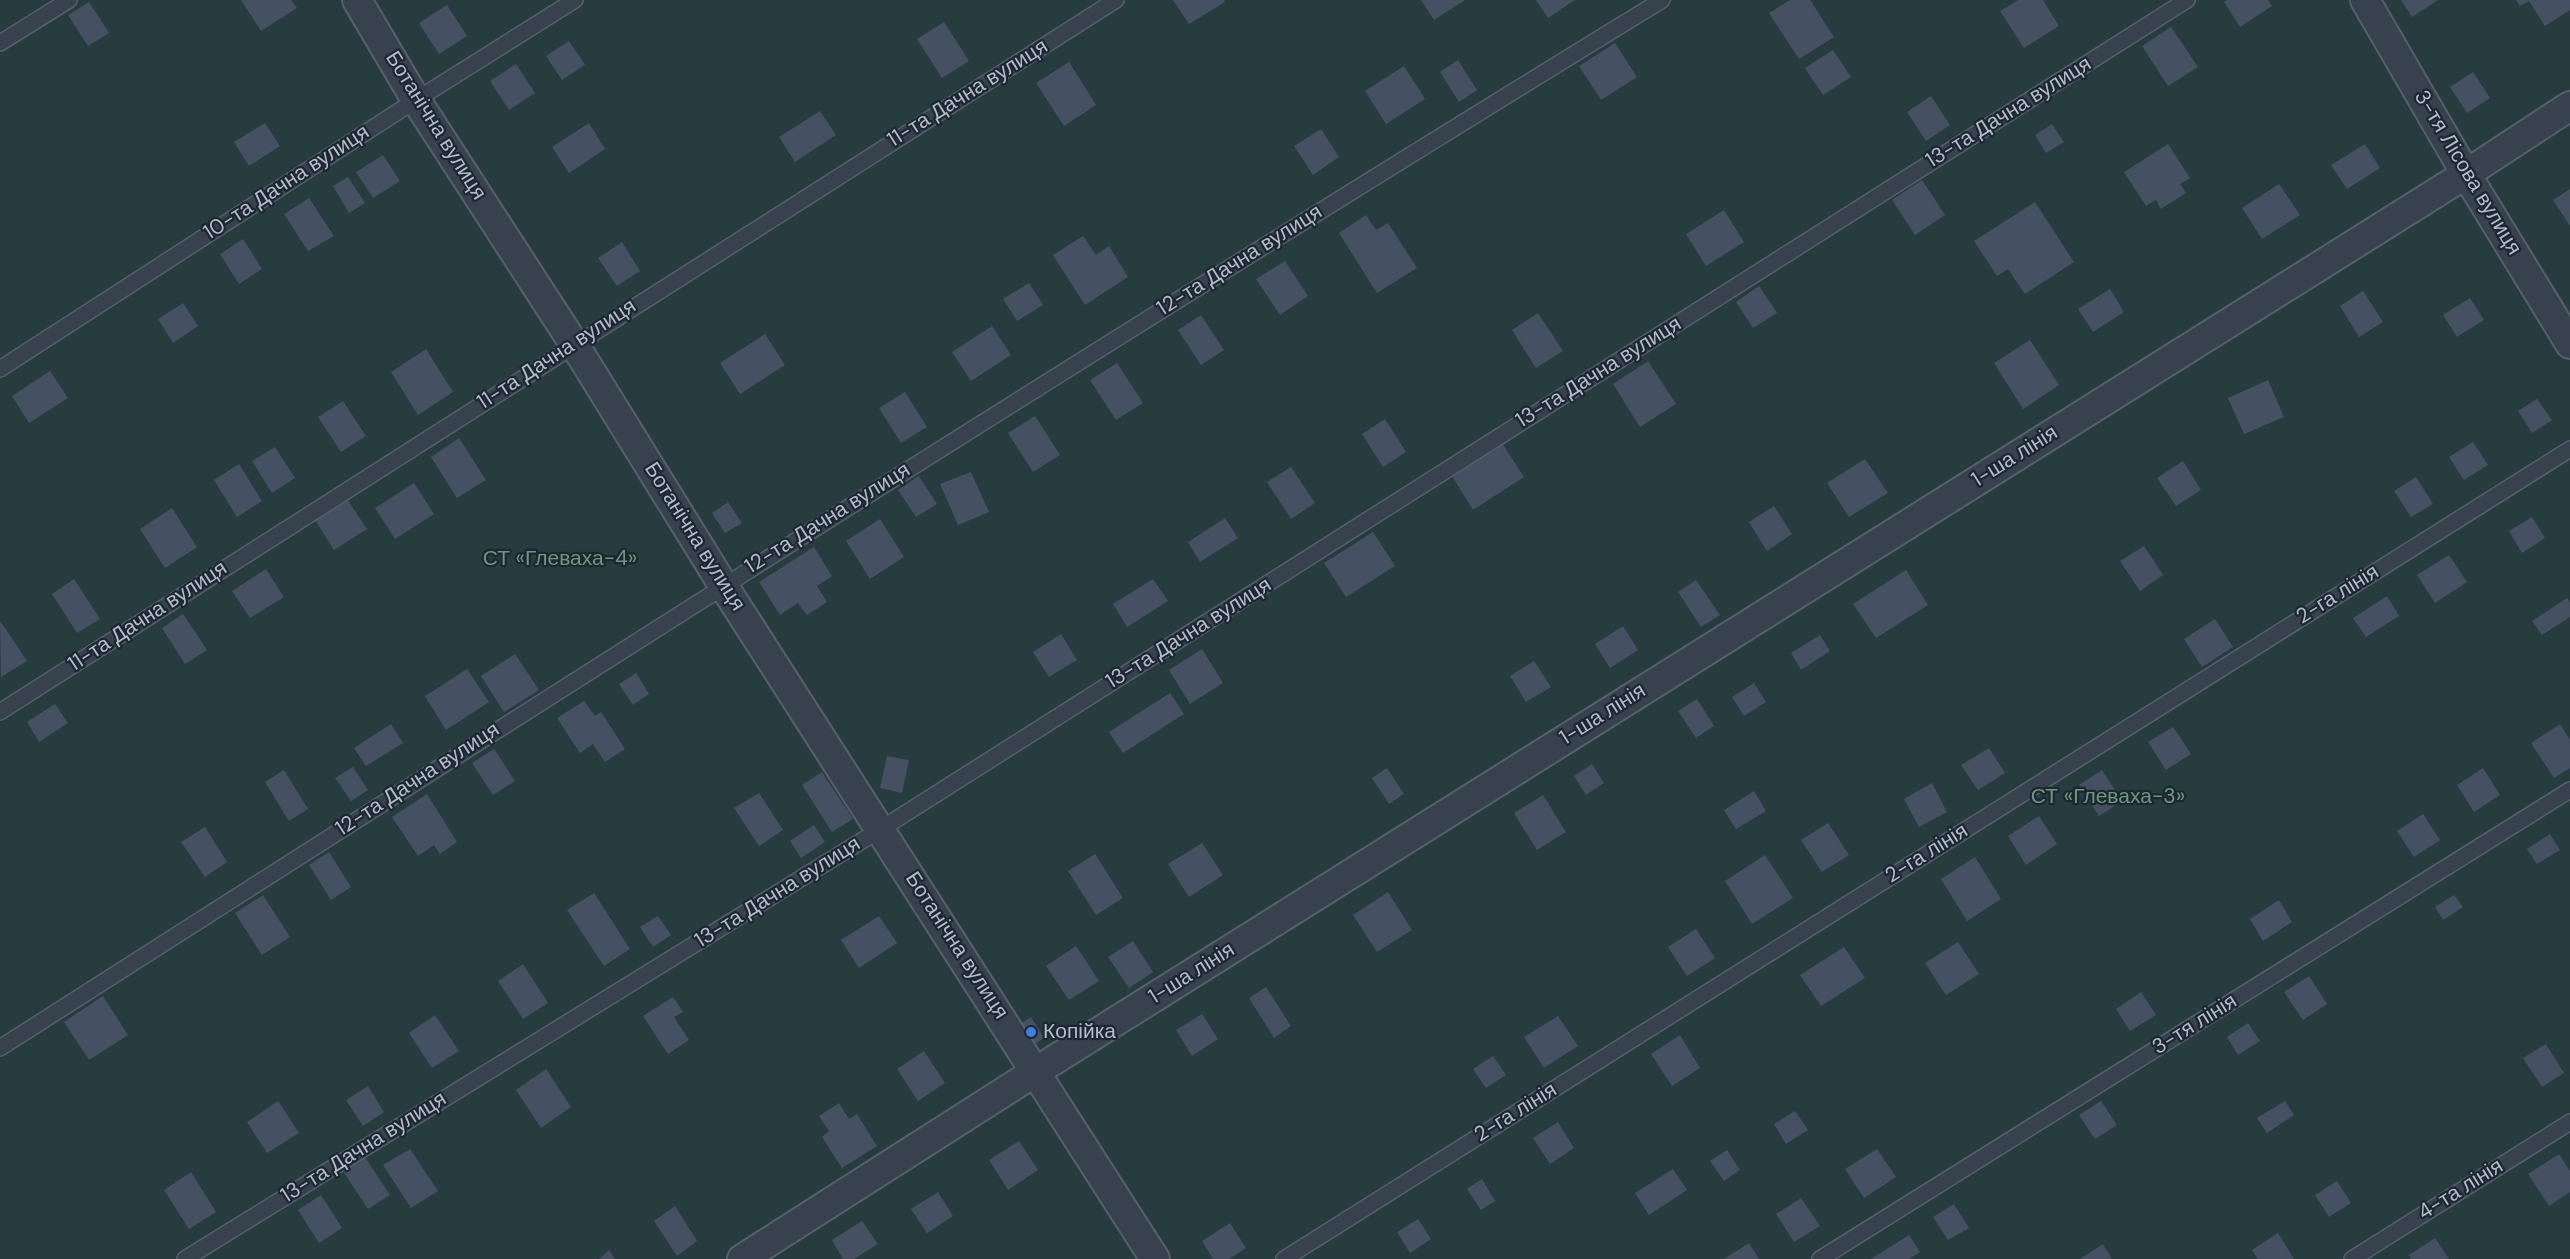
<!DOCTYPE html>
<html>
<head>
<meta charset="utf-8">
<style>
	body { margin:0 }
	canvas { display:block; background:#242f3e }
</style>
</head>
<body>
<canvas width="2570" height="1259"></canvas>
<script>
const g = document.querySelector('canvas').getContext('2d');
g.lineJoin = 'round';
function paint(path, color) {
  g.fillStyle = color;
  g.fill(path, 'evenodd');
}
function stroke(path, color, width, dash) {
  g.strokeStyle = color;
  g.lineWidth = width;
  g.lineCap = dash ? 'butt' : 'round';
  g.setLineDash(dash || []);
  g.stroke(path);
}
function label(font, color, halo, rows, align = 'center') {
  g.font = font + ' "DM Sans",sans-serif';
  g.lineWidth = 4.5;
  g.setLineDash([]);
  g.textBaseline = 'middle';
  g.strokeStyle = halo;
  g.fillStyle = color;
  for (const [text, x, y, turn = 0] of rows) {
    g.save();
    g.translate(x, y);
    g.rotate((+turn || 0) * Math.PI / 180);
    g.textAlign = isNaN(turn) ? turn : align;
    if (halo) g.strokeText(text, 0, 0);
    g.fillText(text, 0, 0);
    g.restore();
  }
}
paint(new Path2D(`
	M0,0H2570V1259H0Z`), '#263c3f');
paint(new Path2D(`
	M241,0H291L297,8L261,31Z
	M1173,0H1224L1225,2L1189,24Z
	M1421,0H1465L1434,20Z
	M1536,0H1575L1548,18Z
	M1790,0H1810L1834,37L1799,59L1769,13Z
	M2018,0H2043L2059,26L2024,48L2000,11Z
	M2227,0H2268L2272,6L2240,27L2224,2Z
	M2401,0H2438L2412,17Z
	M2516,0H2570V10L2545,26L2529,1L2520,6Z
	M89,2L109,33L88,46L68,15Z
	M447,5L467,36L439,54L419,23Z
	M944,22L969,61L942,78L917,39Z
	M2171,27L2198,67L2168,86L2142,46Z
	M569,41L585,65L562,80L546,56Z
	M1615,43L1637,77L1601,100L1579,66Z
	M1833,50L1851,77L1823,95L1805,68Z
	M1458,60L1477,90L1459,102L1440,72Z
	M1069,62L1096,105L1064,126L1036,83Z
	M516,64L535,93L509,110L490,81Z
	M1404,66L1425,99L1386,124L1365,91Z
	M2473,72L2490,98L2467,113L2450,87Z
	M1931,96L1950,125L1926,141L1907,112Z
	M820,111L836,135L795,162L779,137Z
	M265,123L280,146L249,166L234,142Z
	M589,123L605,149L569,173L552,147Z
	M2052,124L2064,142L2046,153L2035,135Z
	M1321,129L1339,157L1313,175L1294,146Z
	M2168,144L2190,178L2180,184L2186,193L2161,209L2156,200L2146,206L2124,172Z
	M2365,144L2380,168L2347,189L2331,165Z
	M383,155L400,181L373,198L356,172Z
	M348,177L365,203L349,213L333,186Z
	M1922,180L1945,215L1915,235L1892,200Z
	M2279,184L2300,215L2262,239L2242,208Z
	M2570,189V226L2553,200Z
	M309,198L334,236L308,251L284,214Z
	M2035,202L2074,262L2025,294L2008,269L1997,276L1974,241Z
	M1724,210L1744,242L1706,266L1686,234Z
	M1366,215L1376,230L1388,223L1417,268L1377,293L1339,233Z
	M1083,236L1096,255L1109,246L1128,277L1085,305L1053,255Z
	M243,239L262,269L239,284L220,254Z
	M622,242L640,271L617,286L598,258Z
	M1285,261L1308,296L1280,315L1256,279Z
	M1029,283L1043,305L1017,321L1003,299Z
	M1759,286L1777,313L1753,328L1736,302Z
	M2110,289L2124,312L2093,332L2078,309Z
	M2363,291L2383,322L2359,337L2340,306Z
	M2470,298L2484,320L2457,337L2443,315Z
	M183,303L198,326L173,343L158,319Z
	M1538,313L1563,351L1536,368L1512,330Z
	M1201,315L1224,350L1201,365L1178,330Z
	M992,326L1011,355L971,381L952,352Z
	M765,334L785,365L740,394L720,363Z
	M2030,340L2059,385L2023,409L1994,363Z
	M426,349L453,392L418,415L391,372Z
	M1648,361L1676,404L1640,427L1613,384Z
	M1117,363L1143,403L1116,420L1090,380Z
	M50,371L68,398L29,423L12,396Z
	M2268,380L2284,417L2244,434L2228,398Z
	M905,392L927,427L901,443L879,408Z
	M2537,399L2552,420L2532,433L2518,411Z
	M343,401L366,436L341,452L318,417Z
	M1035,416L1060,455L1033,472L1008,433Z
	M1385,419L1406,452L1383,467L1362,434Z
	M459,438L486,480L457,498L431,457Z
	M1500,440L1524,477L1473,510L1450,473Z
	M2473,442L2488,465L2464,480L2449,457Z
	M275,447L295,478L272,493L252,461Z
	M1865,459L1888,493L1849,517L1827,483Z
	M2183,461L2201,490L2176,506L2157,478Z
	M239,464L262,501L237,517L214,480Z
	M1291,467L1315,503L1291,519L1267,482Z
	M971,472L989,512L958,525L940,484Z
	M919,476L937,504L916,517L898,490Z
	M2416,477L2433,504L2411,517L2394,491Z
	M414,483L434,514L395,539L375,508Z
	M347,499L367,529L334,550L315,520Z
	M728,502L742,523L725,533L712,513Z
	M1774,506L1792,534L1767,551L1749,522Z
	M172,508L197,547L165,568L140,529Z
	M2532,517L2545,538L2522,553L2509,531Z
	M1225,518L1238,538L1200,562L1188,542Z
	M880,519L904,557L870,579L846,541Z
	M1373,532L1395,566L1346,597L1324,563Z
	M2144,546L2163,575L2140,591L2120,561Z
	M814,547L832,576L817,586L827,602L807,615L798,603L780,615L759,582Z
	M2449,555L2467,582L2435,603L2417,575Z
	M266,569L284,597L250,618L232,591Z
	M1906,570L1928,605L1876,638L1853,604Z
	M74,579L100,619L77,633L52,594Z
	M1153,579L1168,601L1127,627L1113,604Z
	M1696,580L1720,615L1701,627L1678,592Z
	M2387,596L2399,616L2366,637L2353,618Z
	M2567,598L2570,603V617L2542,635L2532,621Z
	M183,614L207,650L185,664L162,628Z
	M2215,619L2233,647L2202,667L2184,639Z
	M1,622L27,661L1,677L0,623Z
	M1623,626L1638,650L1610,668L1595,644Z
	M1061,634L1077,660L1049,677L1033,652Z
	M1820,635L1830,651L1801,670L1791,653Z
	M1202,649L1223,683L1190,704L1169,670Z
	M515,654L539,690L504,712L481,676Z
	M1534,661L1551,687L1526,702L1510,676Z
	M467,669L489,702L446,730L425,696Z
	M636,673L649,694L633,705L619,684Z
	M1754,683L1766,702L1744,716L1732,697Z
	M1170,693L1184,714L1123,753L1109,732Z
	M1697,699L1714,726L1696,738L1678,711Z
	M584,701L595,716L601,712L625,749L605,762L593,744L580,753L557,718Z
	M55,704L68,723L39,742L27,722Z
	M391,724L403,743L366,766L354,748Z
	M2560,724L2570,740V768L2554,778L2531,743Z
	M2173,727L2191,754L2166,770L2148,742Z
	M1989,748L2005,773L1978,790L1961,765Z
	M494,749L515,781L493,795L472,763Z
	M887,756L909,760L902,793L880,788Z
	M1592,764L1604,783L1586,795L1574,776Z
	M353,767L368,790L351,801L335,778Z
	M1387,768L1404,794L1389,804L1372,778Z
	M2483,768L2500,795L2474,812L2457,785Z
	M284,770L308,809L289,821L265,782Z
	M2102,770L2122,801L2099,816L2079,785Z
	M822,772L853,819L832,832L802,785Z
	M1932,783L1947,812L1919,827L1904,799Z
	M1754,791L1766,811L1736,829L1724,810Z
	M759,793L783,830L759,846L734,808Z
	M427,794L457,842L440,854L434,845L418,856L392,817Z
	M1543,795L1566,832L1537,850L1514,813Z
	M2423,814L2440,840L2414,857L2397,831Z
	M2039,816L2057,844L2026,865L2008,836Z
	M1828,823L1849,855L1822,872L1801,840Z
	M814,825L825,842L801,858L790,841Z
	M205,827L227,862L205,877L181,842Z
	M2550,834L2560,850L2537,864L2527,849Z
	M1202,843L1223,875L1189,897L1168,864Z
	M329,852L351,887L331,900L309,865Z
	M1095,854L1123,898L1096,915L1068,871Z
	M1765,855L1793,898L1752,924L1725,881Z
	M1975,857L2001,899L1967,921L1941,879Z
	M1388,892L1412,930L1377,952L1353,915Z
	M594,893L630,949L604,966L567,910Z
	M263,895L290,937L262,955L235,913Z
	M2454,895L2463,907L2443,920L2435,907Z
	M2279,900L2292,922L2263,941L2250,919Z
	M658,916L671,935L653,947L640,927Z
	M879,916L897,943L859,968L841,940Z
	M1696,929L1715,958L1687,976L1668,947Z
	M1133,941L1153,972L1129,988L1108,957Z
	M1958,942L1979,974L1946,995L1925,963Z
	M1076,946L1099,981L1069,1000L1046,966Z
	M1844,947L1865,978L1821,1006L1800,975Z
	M523,964L548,1003L523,1019L498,981Z
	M2309,976L2327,1004L2303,1020L2284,992Z
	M1266,987L1291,1026L1274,1038L1249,998Z
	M2141,992L2156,1015L2130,1031L2116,1009Z
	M103,996L128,1035L89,1060L64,1022Z
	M673,997L683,1012L674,1017L689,1040L668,1054L643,1016Z
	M1202,1014L1218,1039L1192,1056L1176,1030Z
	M435,1015L459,1051L432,1068L409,1033Z
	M1558,1016L1578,1046L1544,1068L1524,1037Z
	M1031,1017L1044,1038L1031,1047L1017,1026Z
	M2248,1023L2260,1041L2238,1055L2227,1037Z
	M1680,1035L1700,1068L1672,1086L1651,1054Z
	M2546,1044L2564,1073L2542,1087L2523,1058Z
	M924,1051L945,1083L918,1101L897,1069Z
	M1493,1056L1506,1075L1486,1088L1473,1069Z
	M546,1069L571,1107L541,1128L516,1090Z
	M368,1086L384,1112L363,1126L346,1100Z
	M278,1101L299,1133L267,1153L247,1122Z
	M2101,1101L2117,1125L2095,1139L2079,1115Z
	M2285,1101L2294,1115L2267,1133L2257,1118Z
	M839,1103L849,1119L857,1114L877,1146L842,1168L822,1137L829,1131L819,1116Z
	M1795,1111L1808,1130L1786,1144L1774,1124Z
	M1558,1122L1574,1148L1550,1164L1533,1138Z
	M1019,1141L1038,1170L1008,1190L989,1160Z
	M410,1149L438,1191L411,1208L383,1165Z
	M1877,1149L1896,1177L1864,1198L1845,1169Z
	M1727,1150L1740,1170L1724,1181L1710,1161Z
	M2559,1154L2570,1171V1192L2549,1206L2528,1174Z
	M365,1157L390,1195L368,1209L343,1171Z
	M1673,1169L1687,1190L1649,1215L1635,1193Z
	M191,1172L216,1212L189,1229L164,1190Z
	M1482,1179L1495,1201L1481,1210L1467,1189Z
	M2337,1181L2351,1203L2329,1217L2315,1195Z
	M938,1192L953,1216L927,1233L911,1209Z
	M321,1195L342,1228L319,1243L298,1210Z
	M1801,1198L1820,1226L1794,1242L1776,1214Z
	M1954,1204L1969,1228L1948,1240L1933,1217Z
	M675,1206L697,1241L677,1256L654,1221Z
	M1418,1219L1431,1239L1410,1253L1397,1232Z
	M862,1221L878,1244L854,1259H843L832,1240Z
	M1230,1223L1246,1248L1229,1259H1213L1202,1241Z
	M2278,1233L2294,1259H2258L2252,1250Z
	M1909,1235L1920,1252L1909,1259H1871Z
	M2435,1238L2449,1259H2411L2409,1255Z
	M1749,1243L1759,1259H1724Z
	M2103,1244L2112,1259H2080Z
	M609,1250L615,1259H599Z`), '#455162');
const service = new Path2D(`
	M0,43L69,0
	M0,369L416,100L575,0
	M0,712L1116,0
	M0,1048C552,695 1104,342 1662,0
	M185,1259L881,829L2187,0
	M1284,1259L2570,449
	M1820,1259L2570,790
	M2352,1259L2570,1122`);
const minor = new Path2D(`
	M357,0L416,100L574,344L723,585L1155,1259
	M2365,0L2466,174L2570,344
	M742,1259L1035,1072L2466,174L2570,106`);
stroke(service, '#565f6c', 18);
stroke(minor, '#565f6c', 32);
stroke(service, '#38414e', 15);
stroke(minor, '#38414e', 28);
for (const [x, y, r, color] of [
	[1031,1032,6,"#3f7fe0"]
]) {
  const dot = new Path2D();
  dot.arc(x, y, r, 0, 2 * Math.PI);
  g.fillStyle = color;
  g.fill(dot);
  stroke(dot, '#1d2633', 2);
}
label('21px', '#b4bcc9', '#1d2633', [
	["11-та Дачна вулиця",968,94,-32],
	["13-та Дачна вулиця",2009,113,-32],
	["Ботанічна вулиця",435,126,58],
	["3-тя Лісова вулиця",2467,173,59],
	["10-та Дачна вулиця",287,183,-33],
	["12-та Дачна вулиця",1240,261,-32],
	["11-та Дачна вулиця",557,355,-33],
	["13-та Дачна вулиця",1599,373,-32],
	["1-ша лінія",2015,457,-32],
	["12-та Дачна вулиця",828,519,-32],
	["Ботанічна вулиця",694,537,58],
	["2-га лінія",2338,595,-32],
	["11-та Дачна вулиця",148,617,-33],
	["13-та Дачна вулиця",1189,634,-32],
	["1-ша лінія",1603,715,-32],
	["12-та Дачна вулиця",418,780,-33],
	["2-га лінія",1927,854,-32],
	["13-та Дачна вулиця",778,893,-32],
	["Ботанічна вулиця",956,946,57],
	["1-ша лінія",1192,974,-32],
	["3-тя лінія",2195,1025,-32],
	["2-га лінія",1516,1113,-32],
	["13-та Дачна вулиця",364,1148,-32],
	["4-та лінія",2461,1190,-32]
]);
label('21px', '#6b9a76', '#1d2633', [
	["СТ «Глеваха-4»",560,559],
	["СТ «Глеваха-3»",2108,797]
]);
label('21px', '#b4bcc9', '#1d2633', [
	["Копійка",1043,1032]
], 'left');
</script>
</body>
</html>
